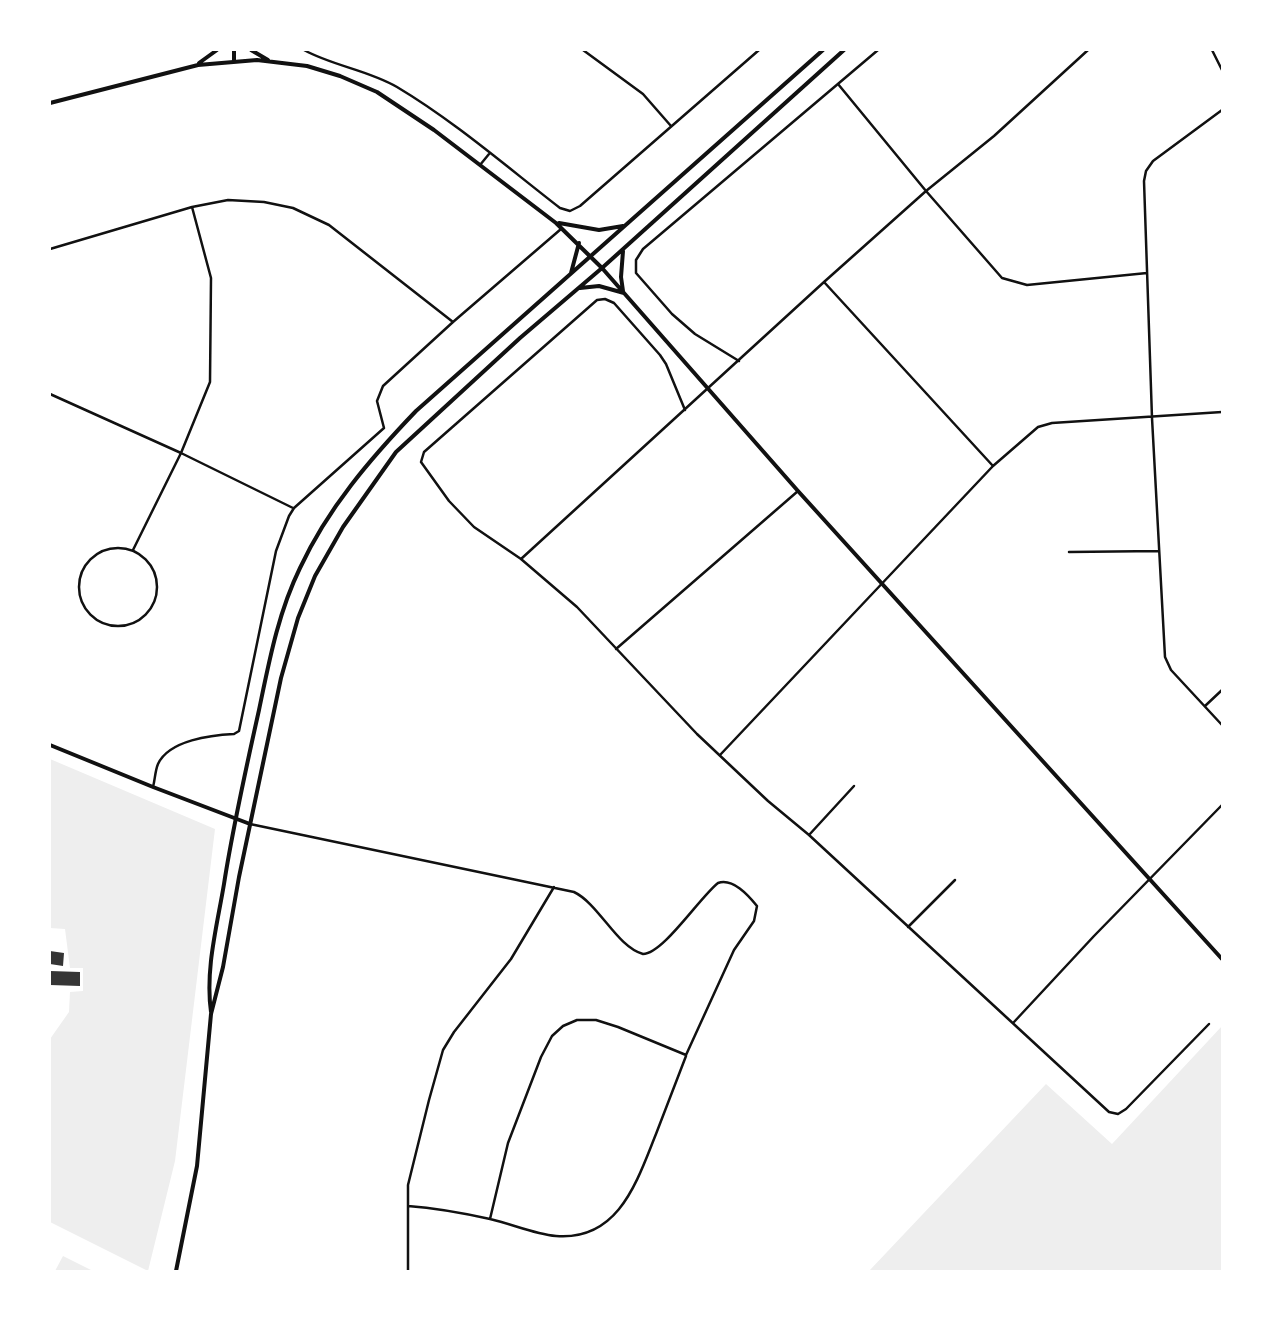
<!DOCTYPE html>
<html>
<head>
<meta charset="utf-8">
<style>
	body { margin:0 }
	#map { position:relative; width:1272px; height:1321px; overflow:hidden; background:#fff; font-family:"Space Grotesk",sans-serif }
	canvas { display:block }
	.frame { position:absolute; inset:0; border:51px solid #fff; pointer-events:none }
</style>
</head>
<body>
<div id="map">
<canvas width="1272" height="1321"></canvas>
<div class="frame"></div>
</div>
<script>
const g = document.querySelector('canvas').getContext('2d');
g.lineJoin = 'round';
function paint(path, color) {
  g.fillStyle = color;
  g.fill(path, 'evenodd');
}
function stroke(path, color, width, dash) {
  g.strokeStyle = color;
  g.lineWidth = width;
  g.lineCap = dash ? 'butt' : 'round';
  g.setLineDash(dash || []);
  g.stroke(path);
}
paint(new Path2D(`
	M50,759L215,829L175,1161L148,1271L50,1222V1039L69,1012L70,992L83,991V968H70L65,929L50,928Z
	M1222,1026V1271H869L1046,1084L1112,1144Z
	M63,1256L93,1271H55Z`), '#eee');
paint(new Path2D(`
	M50,951L64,953L63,966L50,964Z
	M50,971L80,972V986L50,985Z`), '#353535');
stroke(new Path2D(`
	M304,50C333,66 368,70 397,87C454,121 507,167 560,208L570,211L580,206L759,50
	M583,50L643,94L671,126
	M1212,50L1222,70
	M838,84L926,191L1002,278L1027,285L1147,273
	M1222,110L1153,161L1146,171L1144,181L1152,418L1165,657L1171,670L1222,725
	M480,165L489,154
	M50,249L192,207L228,200L264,202L293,208L329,225L453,322
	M824,282L993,466
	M739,361L695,334L672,314L636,273V260L643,249L878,50
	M50,394L181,453L293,508
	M685,410L666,364L660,355L614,303L605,299L597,300L424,452L421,462L449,501L474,527L521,559L577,607L697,734L768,801L809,835L1109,1112L1118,1114L1126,1109L1209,1024
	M79 587a39 39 0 1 1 78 0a39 39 0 1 1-78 0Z
	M133,550L181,453L210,382L211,278L192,207
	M1069,552L1159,551
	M521,559L824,282L926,191L994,136L1088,50
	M616,649L798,491
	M1205,706L1222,690
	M720,755L993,466L1038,427L1052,423L1222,412
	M153,787C155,780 155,771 158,764C169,740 212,735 234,734L239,731L276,551L289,516L294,508L384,428L377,401L383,386L453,322L561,229
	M250,824L574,892C599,904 617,947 643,954C663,954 700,897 718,883C733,878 748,895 757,906L754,921L734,950L686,1055L618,1027L596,1020H577L563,1026L552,1036L541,1057L508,1143L490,1219
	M809,835L854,786
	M908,927L955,880
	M1014,1022L1094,936L1222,805
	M408,1206C435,1208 463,1213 490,1219C512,1224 534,1234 556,1236C619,1241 637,1181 656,1134C666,1108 676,1082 686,1056
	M408,1271V1185L429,1100L443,1050L454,1032L511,959L554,887`), '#111', 2.5);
stroke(new Path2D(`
	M234,61V50
	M50,745L153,787L250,824`), '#111', 4);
stroke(new Path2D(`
	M251,50L268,60
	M199,63L217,50
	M50,103L198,65L257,60L307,66L340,76L377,92L434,130L556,223L602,268L798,491L1222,959
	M559,223L599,230L623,226
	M623,251L621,277L623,291
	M571,273L579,243
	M580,288L599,286L624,293
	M211,1012C205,970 217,926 224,884C233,826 246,768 259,710C269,662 278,613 300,568C328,508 370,459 416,411L823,50
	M176,1271L197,1166L211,1014L223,967L239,877L281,678L298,618L315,576L343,527L396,452L520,338L602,268L844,50`), '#111', 4);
</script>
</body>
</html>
